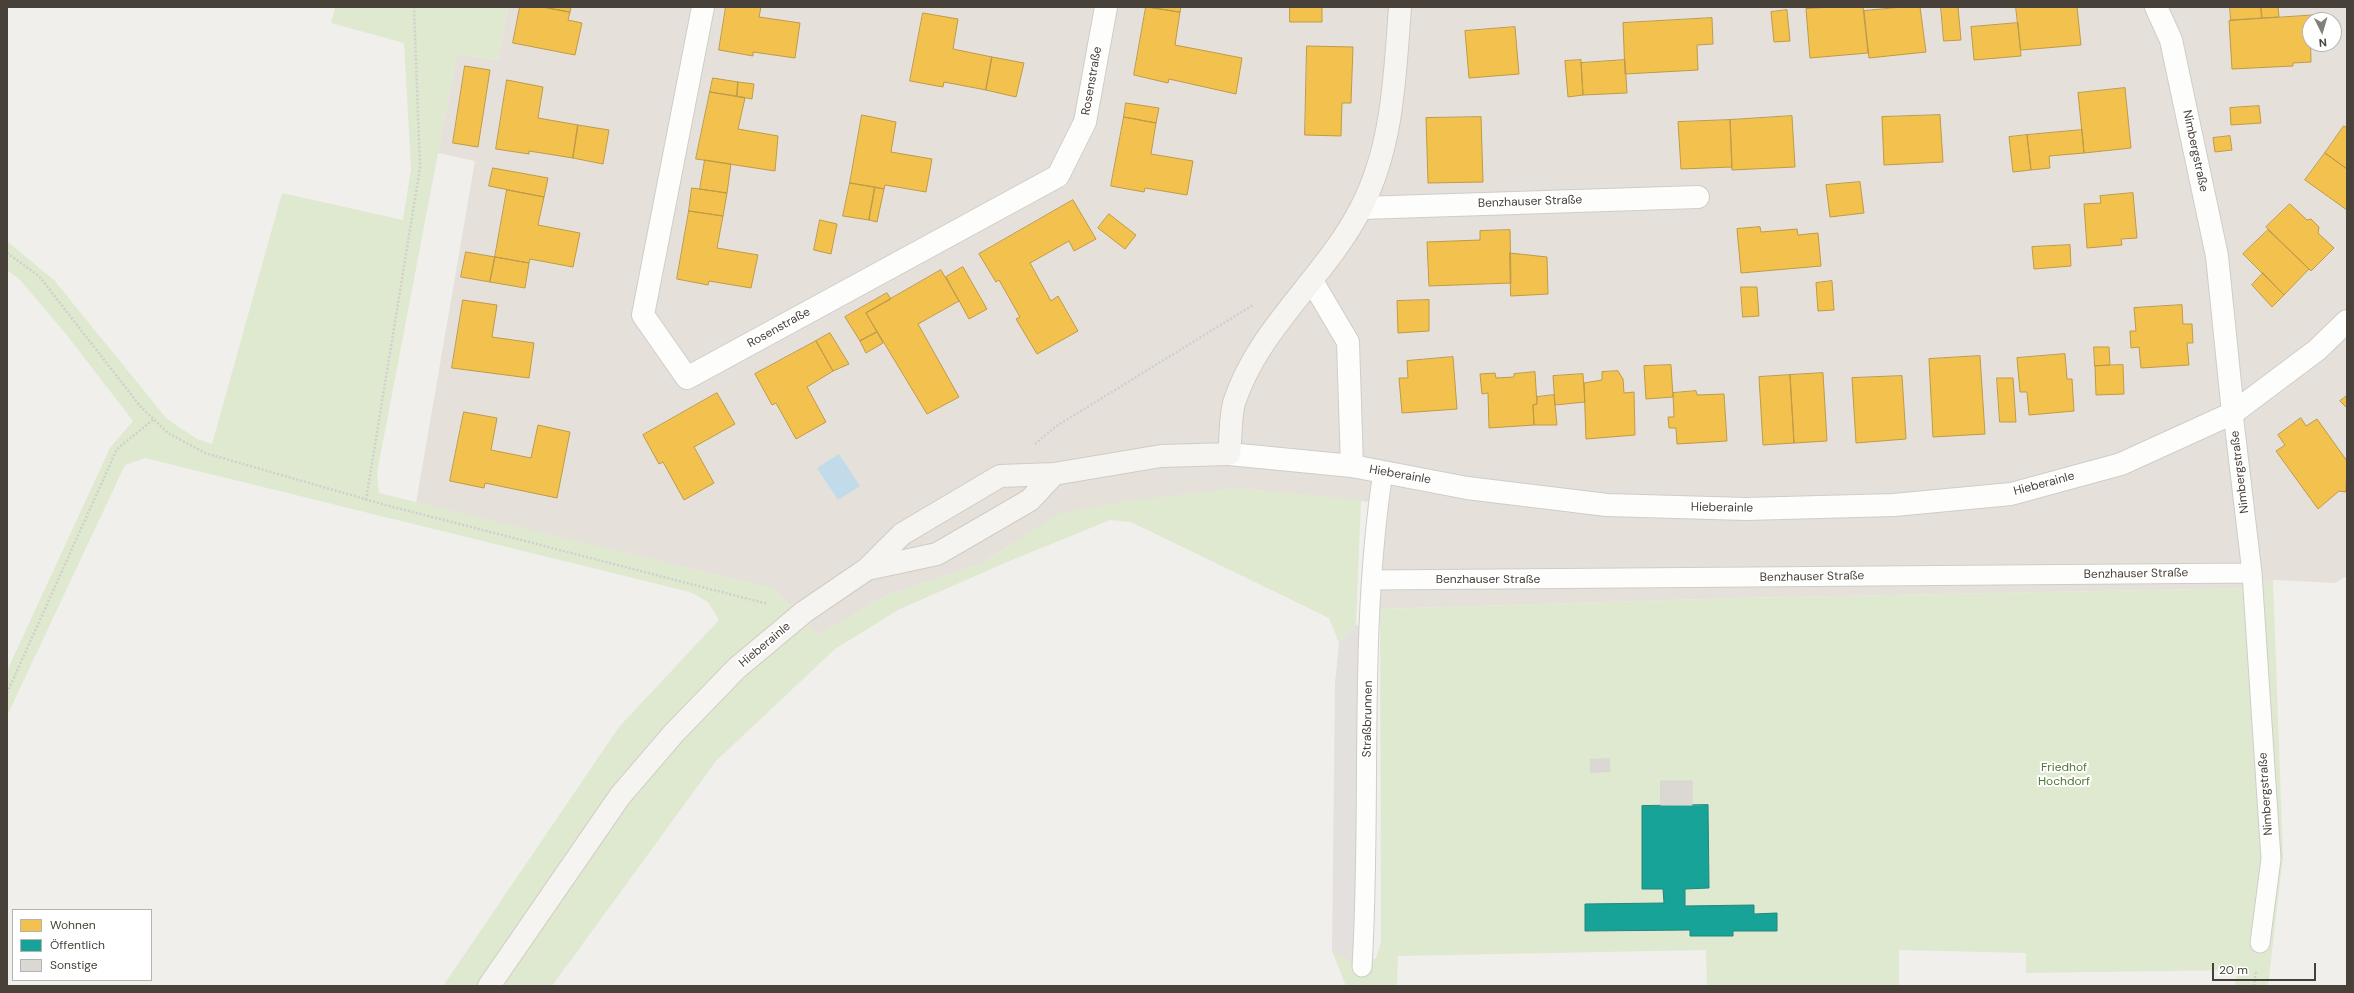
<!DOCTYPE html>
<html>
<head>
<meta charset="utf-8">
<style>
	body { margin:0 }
	#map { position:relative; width:2354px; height:993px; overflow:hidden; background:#f1efec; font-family:"DM Sans",sans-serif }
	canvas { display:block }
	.frame { position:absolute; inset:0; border:8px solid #474139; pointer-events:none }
	.legend { position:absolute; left:12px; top:909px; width:140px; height:72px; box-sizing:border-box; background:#fff; border:1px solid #b5b3b0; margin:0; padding:5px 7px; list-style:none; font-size:12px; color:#474139 }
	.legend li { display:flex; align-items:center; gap:8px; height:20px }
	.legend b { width:20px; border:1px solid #b5b3b0 }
	.north { position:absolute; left:2302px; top:12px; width:40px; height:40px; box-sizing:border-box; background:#fff; border:1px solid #b5b3b0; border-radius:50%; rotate:175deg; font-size:11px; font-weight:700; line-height:16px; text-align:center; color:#474139 }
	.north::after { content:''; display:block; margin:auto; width:14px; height:18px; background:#827e78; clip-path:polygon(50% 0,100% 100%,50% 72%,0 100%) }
	.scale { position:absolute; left:2212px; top:963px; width:104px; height:18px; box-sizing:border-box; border:2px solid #474139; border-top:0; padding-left:5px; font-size:12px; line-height:14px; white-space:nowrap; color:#474139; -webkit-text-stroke:3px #fff; paint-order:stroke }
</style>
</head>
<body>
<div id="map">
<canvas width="2354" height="993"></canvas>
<div class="frame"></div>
<ul class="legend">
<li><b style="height:11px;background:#f2c14e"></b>Wohnen</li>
<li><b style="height:11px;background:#17a398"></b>Öffentlich</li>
<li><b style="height:11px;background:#dbd8d4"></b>Sonstige</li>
</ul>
<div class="north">N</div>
<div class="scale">20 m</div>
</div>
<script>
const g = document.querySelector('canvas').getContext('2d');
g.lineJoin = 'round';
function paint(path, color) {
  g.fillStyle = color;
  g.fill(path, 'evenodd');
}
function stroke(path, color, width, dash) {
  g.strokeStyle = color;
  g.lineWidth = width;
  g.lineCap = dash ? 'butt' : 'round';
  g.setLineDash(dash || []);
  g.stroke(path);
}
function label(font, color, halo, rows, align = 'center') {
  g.font = font + ' "DM Sans",sans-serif';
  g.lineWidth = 4;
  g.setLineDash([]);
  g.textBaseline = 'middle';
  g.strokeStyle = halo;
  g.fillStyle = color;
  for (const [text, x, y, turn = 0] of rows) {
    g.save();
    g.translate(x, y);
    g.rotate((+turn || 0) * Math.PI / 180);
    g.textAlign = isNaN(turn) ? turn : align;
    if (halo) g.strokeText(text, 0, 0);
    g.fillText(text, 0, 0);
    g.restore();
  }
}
paint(new Path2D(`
	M508,7H2347V576L2335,583L2273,580L2253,588L1737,598L1380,609V503L1235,488L1013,543L978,565L885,596L818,636L775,589L416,503L475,161L438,153L457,54L498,60ZM2310,20H2334V44H2310Z`), '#e5e1da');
paint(new Path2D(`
	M335,7H508L498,60L457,54L377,473L379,493L775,589L818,636L885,596L978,565L1061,513L1121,502L1235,488L1361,500L1356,625L1339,643L1329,618L1131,522L1110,520L1005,563L900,609L835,649L716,761L552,986H443L619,727L719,620L708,602L690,592L145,458L125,465L7,716V671L110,448L133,421L66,334L20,280L7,270V241L54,280L167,419L197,439L212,444L282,193L403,220L411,169L404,43L331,23Z
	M2273,580L2283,857L2268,986H2235L2237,970L2026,973V953L1899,950V986H1707L1706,950L1398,956L1397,986H1346L1332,951L1362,966L1376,958L1381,942L1380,609L1737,598L2253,588Z`), '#dfe9cf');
paint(new Path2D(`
	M1356,625L1370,626L1362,967L1332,951L1335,683L1339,643Z`), '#e3e0dd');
paint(new Path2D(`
	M839,454L860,486L838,500L817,468Z`), '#c1dbeb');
const homes = new Path2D(`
	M520,7H543L570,12L568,20L582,23L575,55L513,43Z
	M543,7H571L570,12Z
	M726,7H761L759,17L800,23L795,58L753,52V56L719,50Z
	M1146,7L1180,12L1175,45L1242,58L1236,94L1169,79L1168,83L1134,75Z
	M1149,7H1181L1180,12Z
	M1290,7H1322V22H1290Z
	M1833,7H1863L1868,53L1810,58L1806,9Z
	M1903,7H1920L1926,52L1869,58L1864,11Z
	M1941,7H1958L1961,40L1944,41Z
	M2016,7H2077L2081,45L2021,50Z
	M2230,7H2261L2262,18L2231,20Z
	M2261,7H2278L2279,17L2262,18Z
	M1787,10L1790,41L1774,42L1771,12Z
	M923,13L958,19L953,49L992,57L986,90L944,82L943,87L910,81Z
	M2318,15V20H2310L2311,62L2293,63V66L2232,69L2229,21Z
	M1712,18L1713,44L1697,45L1698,70L1625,74L1623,23Z
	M2018,23L2021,56L1974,60L1971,27Z
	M1515,27L1519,74L1469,78L1465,31Z
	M1307,46L1353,47L1351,103H1342L1341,136L1305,135Z
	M992,57L1024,63L1016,97L986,90Z
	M1581,60L1583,95L1568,97L1565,61Z
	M1625,60L1627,93L1583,95L1581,63Z
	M465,66L490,70L478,147L453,143Z
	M713,78L738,82L737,96L710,92Z
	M507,80L543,87L538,118L578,125L573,158L529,151V154L496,149Z
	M738,82L754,84L752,99L737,96Z
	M2125,88L2131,148L2084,153L2078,93Z
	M710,92L745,98L738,129L778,136L775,171L696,159Z
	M1126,103L1159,108L1156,123L1124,117Z
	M2259,106L2261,123L2231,125L2230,108Z
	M862,115L896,122L891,152L932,159L926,192L885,185L884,189L850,183Z
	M1940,115L1943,162L1884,165L1882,117Z
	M1792,116L1795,167L1732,170L1730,120Z
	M1124,117L1156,123L1151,154L1193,161L1187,195L1145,188L1144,192L1111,186Z
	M1481,117L1483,182L1428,183L1426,118Z
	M1730,120L1732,167L1681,169L1678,122Z
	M578,125L609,130L603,164L573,158Z
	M2344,126L2347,128V169L2325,153Z
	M2082,130L2084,153L2049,156L2050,168L2031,170L2027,135Z
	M2027,135L2031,170L2013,172L2009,137Z
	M2230,136L2232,150L2215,152L2213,138Z
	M2325,153L2347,169V210L2305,180Z
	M705,160L731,164L727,193L700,189Z
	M493,168L548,178L544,197L489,186Z
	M1860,182L1864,213L1830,217L1826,185Z
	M850,183L875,187L869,220L843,216Z
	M875,187L884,189L877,222L869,220Z
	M692,188L727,193L723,216L689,211Z
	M507,190L544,197L538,225L580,233L573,267L530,259L529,263L495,257Z
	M2133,193L2137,238L2121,239L2122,245L2087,248L2084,204L2101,203L2100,196Z
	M1073,200L1096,239L1074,251L1069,241L1030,263L1051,301L1058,296L1078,331L1037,354L1016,319L1020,317L999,280L996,282L979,254Z
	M2290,204L2307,220L2311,219L2319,227L2318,233L2334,248L2311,271L2266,227Z
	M689,211L723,216L717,248L758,255L751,288L709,281L708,285L677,279Z
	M1109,214L1136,235L1125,249L1098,228Z
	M820,220L837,224L831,254L814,250Z
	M1760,227L1761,232L1797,229L1798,235L1818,233L1821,266L1741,273L1737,229Z
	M1510,230L1511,283L1429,286L1427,242L1480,240V231Z
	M2268,230L2309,269L2284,295L2243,254Z
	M2070,245L2071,266L2034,269L2032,247Z
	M466,252L495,257L490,282L461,277Z
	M1510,253L1547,257L1548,294L1511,296Z
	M495,257L529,263L525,288L490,282Z
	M963,267L987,309L969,319L946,277Z
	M941,270L959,301L918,324L959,397L927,414L866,313Z
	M2263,273L2284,295L2272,307L2252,285Z
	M1832,281L1834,310L1818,311L1816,283Z
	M1741,287H1757L1759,316L1743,317Z
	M887,293L891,299L866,313L877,332L860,341L845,317Z
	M463,300L497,305L492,337L534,343L529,378L452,368Z
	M1429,300V331L1398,333L1397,301Z
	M2182,305L2183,324H2192L2193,343H2187L2189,365L2141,368L2139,347L2131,348L2130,331H2136L2134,308Z
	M877,332L883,343L866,353L860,341Z
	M830,333L849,364L833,371L816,341Z
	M816,341L833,371L807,387L826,422L796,439L776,403L772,405L755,374Z
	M2094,347H2109L2110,365L2095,366Z
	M2065,354L2067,379H2072L2074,411L2029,415L2027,392H2020L2017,358Z
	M1980,356L1985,434L1933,437L1929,359Z
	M1453,357L1457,409L1402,413L1399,378H1408L1407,361Z
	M1671,365L1673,397L1646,399L1644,366Z
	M2123,365L2124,394L2096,395L2095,366Z
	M1618,371L1623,379L1624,393L1634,392L1635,435L1586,439L1584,383L1602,380V372Z
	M1535,372L1537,404L1533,405L1534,425L1489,428L1488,393L1482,394L1480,374L1495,373L1496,378L1514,377V374Z
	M1823,373L1827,441L1794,443L1790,375Z
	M1583,374L1585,402L1555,405L1553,376Z
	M1790,375L1794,443L1763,445L1759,377Z
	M1902,376L1906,439L1856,443L1852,378Z
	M1997,378H2013L2016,422H2000Z
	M1696,391L1697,395L1724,394L1727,441L1677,444L1676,428H1669L1668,417H1674L1673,393Z
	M717,393L735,424L694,447L714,483L684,500L663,462L659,464L643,435Z
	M1554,395L1557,425H1534L1533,405L1537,404V397Z
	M2347,396V408L2340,401Z
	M464,412L497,418L491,450L531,458L538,425L570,432L557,498L485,483L484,488L450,481Z
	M2301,418L2306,426L2317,419L2347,461L2346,492L2339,491L2318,509L2276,451L2285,445L2278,435Z`);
paint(homes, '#f2c14e');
stroke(homes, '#bf9b48', 1);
const public = new Path2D(`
	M1708,805L1709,888L1685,889V906L1754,905V914L1777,913V931H1733V936H1690V930L1585,931V904L1664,903L1663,889H1642V806Z`);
paint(public, '#17a398');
stroke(public, '#25867c', 1);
const building = new Path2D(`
	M1609,759L1610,771L1591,773L1590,760Z
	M1661,781H1692V805H1661Z`);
paint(building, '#dbd8d4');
stroke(building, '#d9d6d2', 1);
const lane = new Path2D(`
	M2233,413L2252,573L2271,859L2260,943
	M1373,580L2252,573
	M1362,967C1372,802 1358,635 1383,472`);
const street = new Path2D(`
	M703,7L643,315L687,378L1058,176L1085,122L1106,7
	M2156,7L2171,40L2217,256L2233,413
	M1362,208L1698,197
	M1312,281L1348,342L1352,466
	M1229,454L1352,466L1467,488L1607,505L1746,509L1894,505L2011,494L2121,464L2233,413L2317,350L2347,321`);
const secondary = new Path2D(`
	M867,569L937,554L1030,500L1054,474
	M489,986L620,796L674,733L737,668L804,612L867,569L902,534L1000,476L1054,474L1161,456L1229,454C1231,438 1230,418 1234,403C1258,328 1326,277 1361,208C1393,147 1395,74 1400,7`);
stroke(lane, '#cfcdca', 21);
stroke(street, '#cfcdca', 24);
stroke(secondary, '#d0ccc3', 24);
stroke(new Path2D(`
	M7,253L39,276L140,406L168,433L205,453L382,504L768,604
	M1035,444L1055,427L1253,305
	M366,500L420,168L414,7
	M7,693L117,449L154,419
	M2254,986L2256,970`), '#d1cfcc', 2.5, [2, 2]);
stroke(lane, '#fdfdfc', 19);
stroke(street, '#fdfdfc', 22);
stroke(secondary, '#f6f4f0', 22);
label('12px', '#474139', '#fff', [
	["Rosenstraße",1092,81,-80],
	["Nimbergstraße",2195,151,78],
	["Benzhauser Straße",1530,202,-2],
	["Rosenstraße",779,328,-29],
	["Nimbergstraße",2240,472,-97],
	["Hieberainle",1400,475,10],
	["Hieberainle",2044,484,-15],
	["Hieberainle",1722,508,1],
	["Benzhauser Straße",2136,574,-1],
	["Benzhauser Straße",1812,577,-1],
	["Benzhauser Straße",1488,580],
	["Hieberainle",765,645,-40],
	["Straßbrunnen",1368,719,-89],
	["Nimbergstraße",2266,794,-94]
]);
label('12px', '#4c7431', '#fff', [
	["Friedhof",2064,768],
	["Hochdorf",2064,782]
]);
</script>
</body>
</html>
